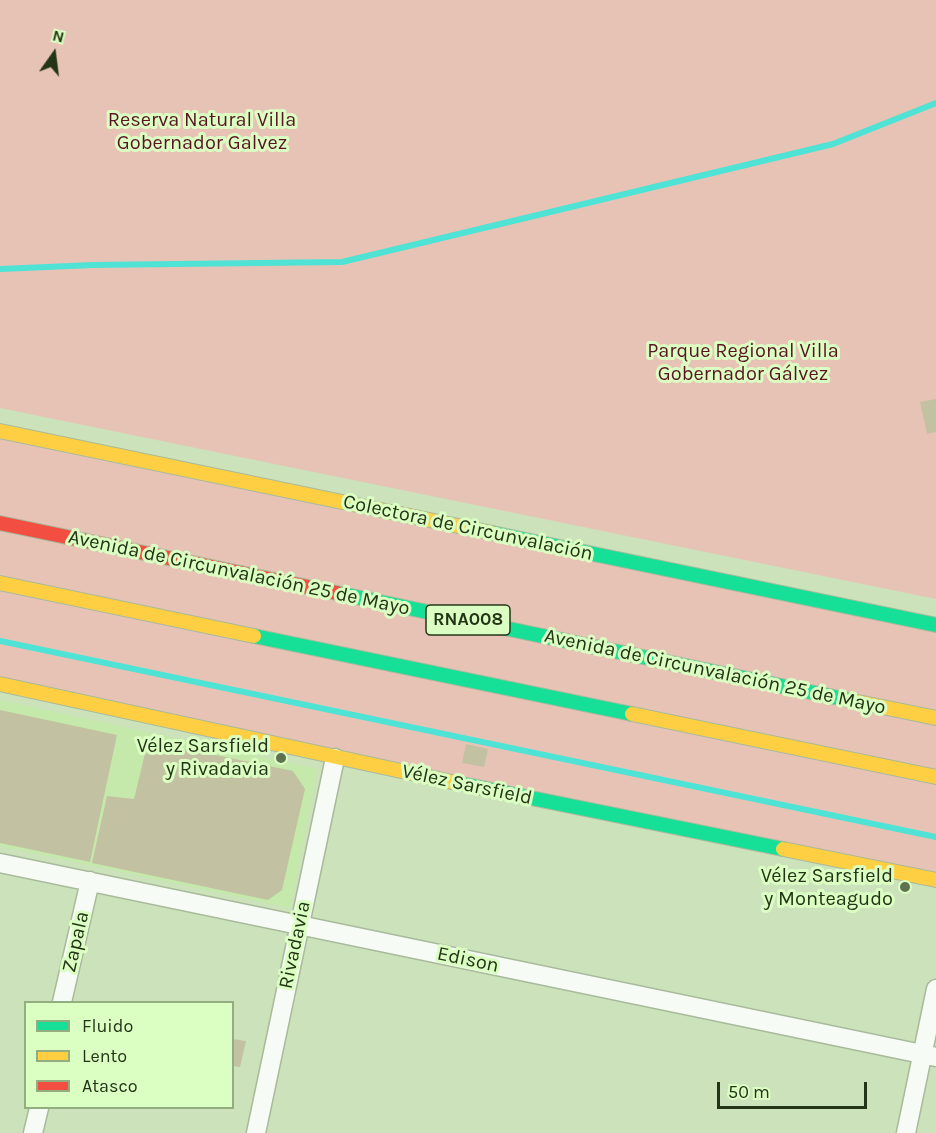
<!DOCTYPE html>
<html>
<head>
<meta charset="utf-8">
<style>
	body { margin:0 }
	#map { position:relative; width:936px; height:1133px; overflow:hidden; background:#cbe2ba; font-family:Karla,sans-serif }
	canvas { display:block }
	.legend { position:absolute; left:24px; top:1001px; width:210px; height:108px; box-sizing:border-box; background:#dbfec2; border:2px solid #92ae7e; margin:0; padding:8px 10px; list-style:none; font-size:18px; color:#243517 }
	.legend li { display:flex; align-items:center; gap:12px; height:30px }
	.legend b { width:30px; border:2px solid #92ae7e }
	.north { position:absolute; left:24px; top:24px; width:60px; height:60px; -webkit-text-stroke:4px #dbfec2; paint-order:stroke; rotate:14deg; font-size:16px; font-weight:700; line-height:24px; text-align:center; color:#243517 }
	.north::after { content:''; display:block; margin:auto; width:21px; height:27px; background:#243517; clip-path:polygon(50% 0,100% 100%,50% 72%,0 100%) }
	.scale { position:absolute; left:717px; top:1082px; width:150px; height:27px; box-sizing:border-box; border:3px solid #243517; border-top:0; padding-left:8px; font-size:18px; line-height:21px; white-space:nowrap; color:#243517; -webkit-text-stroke:4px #dbfec2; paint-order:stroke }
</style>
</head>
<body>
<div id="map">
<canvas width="936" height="1133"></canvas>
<ul class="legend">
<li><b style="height:8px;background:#16e098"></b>Fluido</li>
<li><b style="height:8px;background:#ffcf43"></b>Lento</li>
<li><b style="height:8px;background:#f24e42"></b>Atasco</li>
</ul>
<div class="north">N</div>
<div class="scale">50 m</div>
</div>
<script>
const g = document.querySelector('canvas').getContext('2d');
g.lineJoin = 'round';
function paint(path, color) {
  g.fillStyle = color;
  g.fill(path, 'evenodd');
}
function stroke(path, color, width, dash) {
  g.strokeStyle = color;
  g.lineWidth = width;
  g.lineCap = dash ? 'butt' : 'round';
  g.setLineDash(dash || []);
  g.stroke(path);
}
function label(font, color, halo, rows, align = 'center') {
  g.font = font + ' Karla,sans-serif';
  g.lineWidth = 6;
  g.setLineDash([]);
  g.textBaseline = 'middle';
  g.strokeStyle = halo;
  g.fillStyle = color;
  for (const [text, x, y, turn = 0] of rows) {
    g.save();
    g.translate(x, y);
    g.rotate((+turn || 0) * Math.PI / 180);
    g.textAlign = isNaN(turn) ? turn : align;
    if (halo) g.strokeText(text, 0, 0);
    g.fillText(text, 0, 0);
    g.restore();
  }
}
paint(new Path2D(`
	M0,700L317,769L290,908L0,846Z`), '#c4e9aa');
paint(new Path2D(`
	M0,0H936V599L0,408Z
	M0,431L936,625V880L0,684Z`), '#e7c3b6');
stroke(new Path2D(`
	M0,269L93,265L342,262L833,144L936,103
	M0,641L936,837`), '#4ee3d5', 6);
paint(new Path2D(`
	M936,399V432L927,434L920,402Z
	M0,710L117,735L90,862L0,843Z
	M148,741L293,771L305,789L282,890L268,900L92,863L107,796L134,799Z
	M466,744L488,749L484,767L462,763Z
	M232,1039L246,1041L240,1067L232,1066Z`), '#c2c2a2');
const street = new Path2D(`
	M0,863L936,1057
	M62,1002L90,881
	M33,1133L39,1108
	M256,1133L335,758
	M906,1133L936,989`);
const fast = new Path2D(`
	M492,533L936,625
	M337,593L853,701
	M254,636L632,714
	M452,782L783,849`);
const slow = new Path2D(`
	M0,431L492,533
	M0,583L254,636
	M0,684L452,782
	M853,701L936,718
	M632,714L936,777
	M783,849L936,880`);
const jam = new Path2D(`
	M0,523L337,593`);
stroke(street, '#a8ba9b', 21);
stroke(fast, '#a8ba9b', 16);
stroke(slow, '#a8ba9b', 16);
stroke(jam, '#a8ba9b', 16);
stroke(street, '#f7fbf5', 18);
stroke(fast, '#16e098', 14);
stroke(slow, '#ffcf43', 14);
stroke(jam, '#f24e42', 14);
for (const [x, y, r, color] of [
	[281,758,6,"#5e7250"],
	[905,887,6,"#5e7250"]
]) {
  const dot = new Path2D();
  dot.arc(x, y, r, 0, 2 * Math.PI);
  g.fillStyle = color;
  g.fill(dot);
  stroke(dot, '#dbfec2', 2);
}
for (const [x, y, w] of [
	[468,620,84]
]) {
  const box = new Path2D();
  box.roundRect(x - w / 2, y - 15, w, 30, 4.5);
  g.fillStyle = '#dbfec2';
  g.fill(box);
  stroke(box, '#243517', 1.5);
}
label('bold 18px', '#243517', null, [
	["RNA008",468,620]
]);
label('20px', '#5b1423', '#dbfec2', [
	["Reserva Natural Villa",202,120],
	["Gobernador Galvez",202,143],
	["Parque Regional Villa",743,351],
	["Gobernador Gálvez",743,374]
]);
label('20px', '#243517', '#dbfec2', [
	["Colectora de Circunvalación",468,528,12],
	["Avenida de Circunvalación 25 de Mayo",239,573,12],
	["Avenida de Circunvalación 25 de Mayo",715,672,12],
	["Vélez Sarsfield",467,785,12],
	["Zapala",76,942,-77],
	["Rivadavia",295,945,-78],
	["Edison",468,960,12]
]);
label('20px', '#243517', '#dbfec2', [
	["Vélez Sarsfield",269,746],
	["y Rivadavia",269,769],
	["Vélez Sarsfield",893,876],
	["y Monteagudo",893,899]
], 'right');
</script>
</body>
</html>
